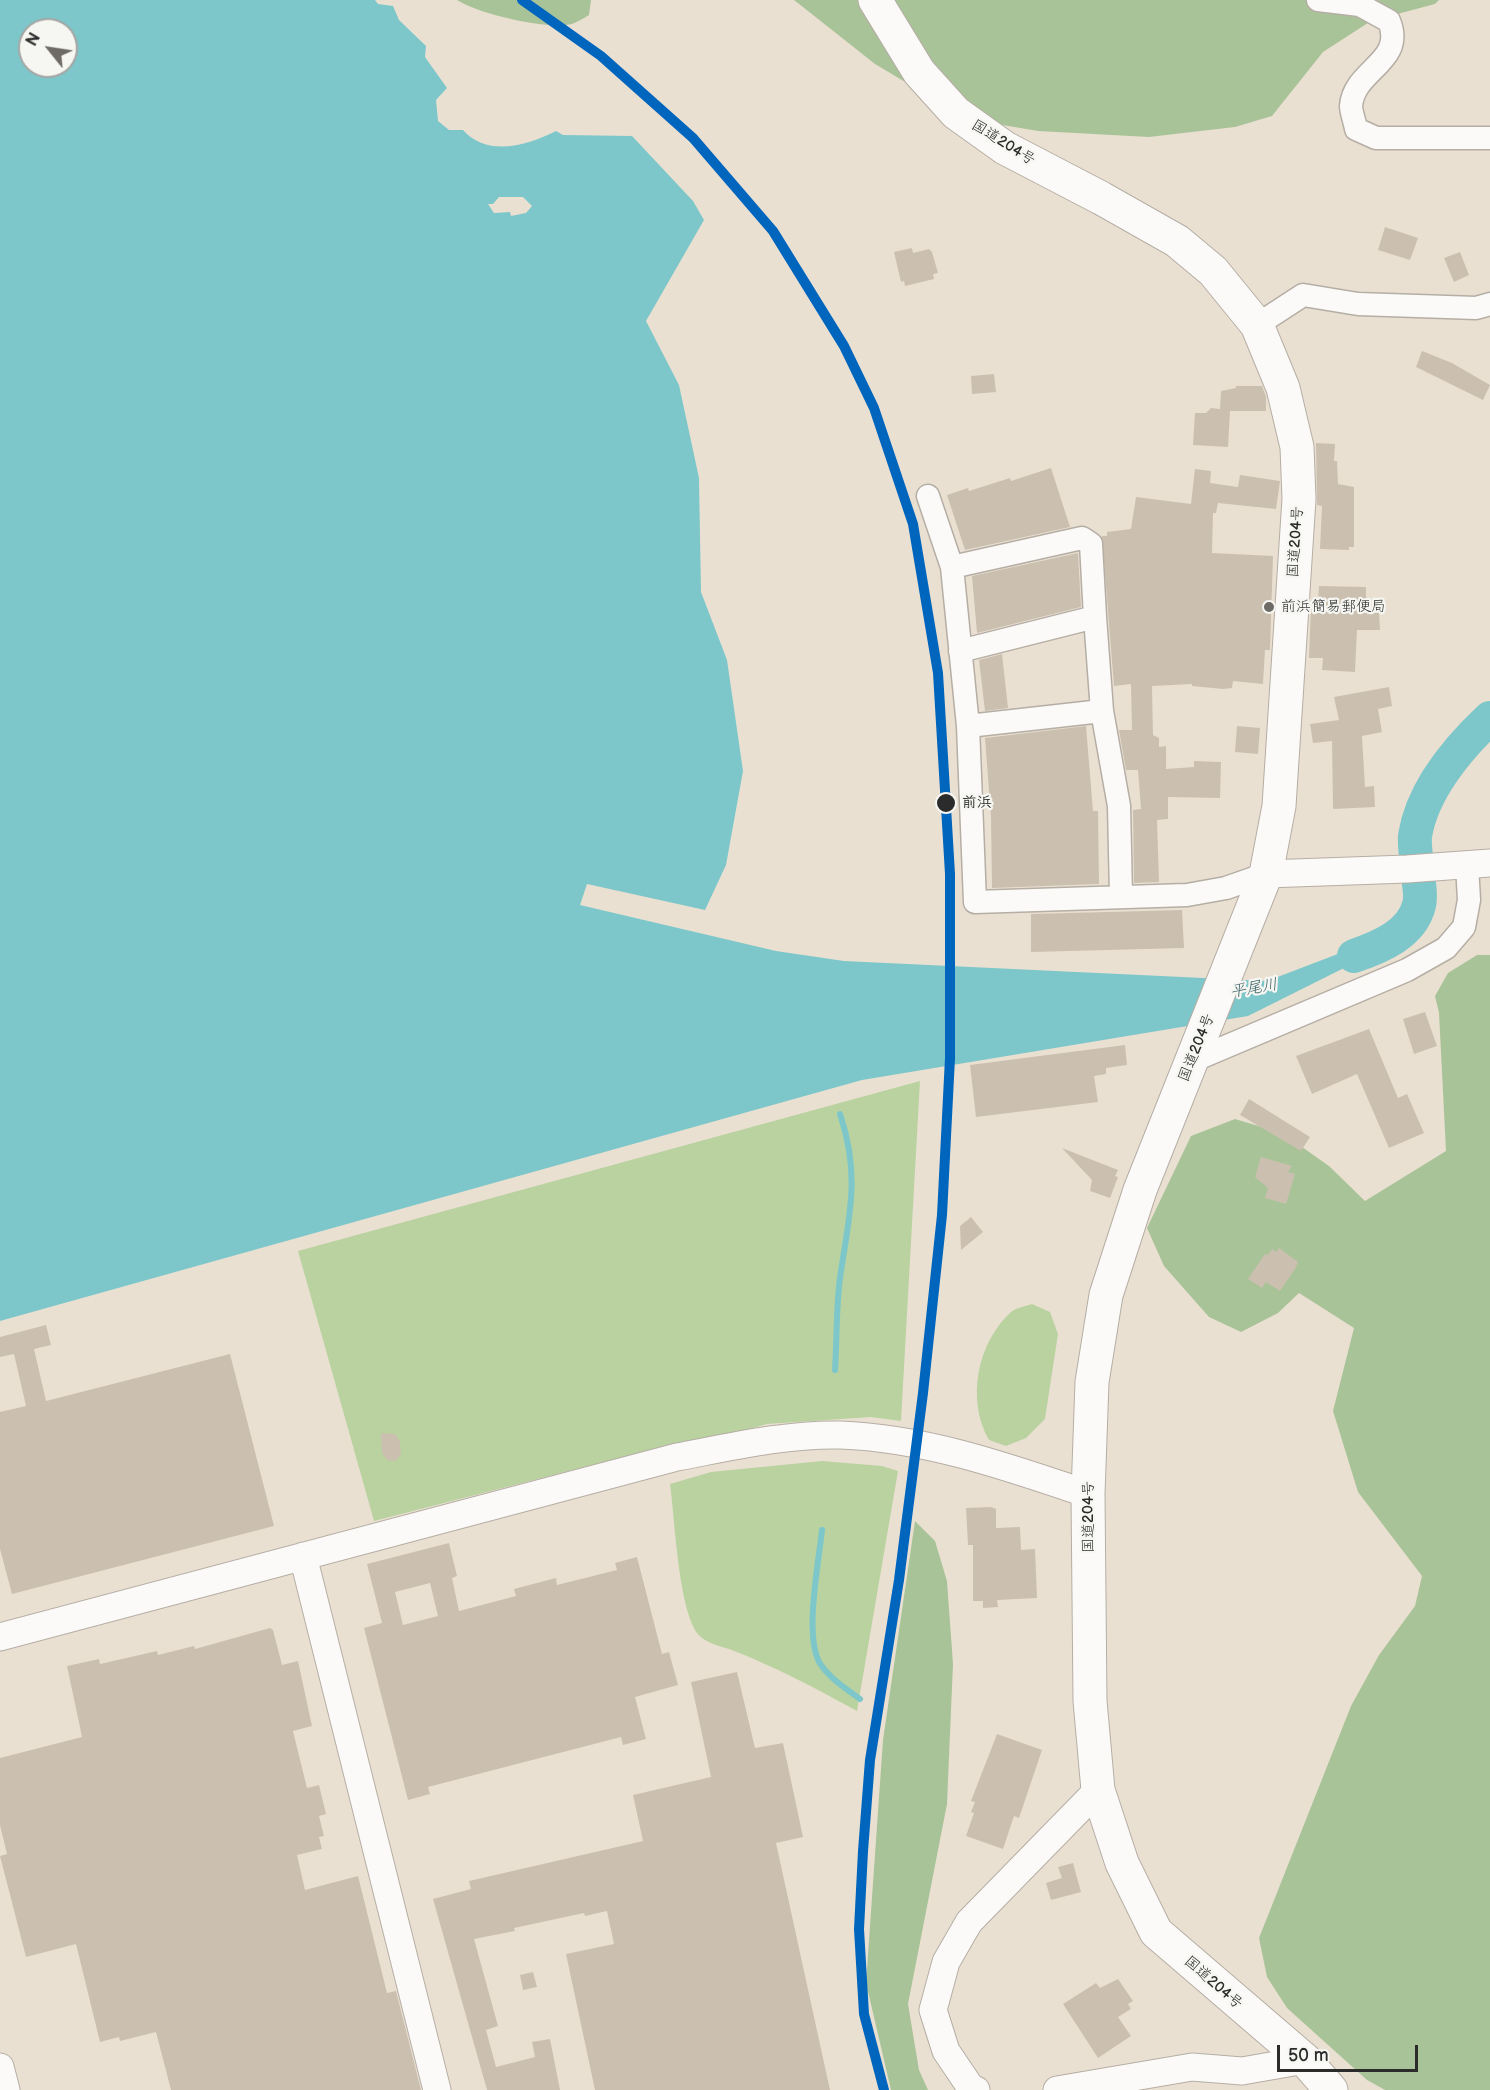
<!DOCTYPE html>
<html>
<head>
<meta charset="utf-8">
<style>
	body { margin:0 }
	#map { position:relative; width:1490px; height:2090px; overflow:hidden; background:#eae0d2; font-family:"Balsamiq Sans",sans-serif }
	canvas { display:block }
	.north { position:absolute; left:18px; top:18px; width:60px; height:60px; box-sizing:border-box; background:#f6f6f2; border:2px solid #a5a5a2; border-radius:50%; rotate:300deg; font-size:16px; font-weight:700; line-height:24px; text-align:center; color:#2b2b2b }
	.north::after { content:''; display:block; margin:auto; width:21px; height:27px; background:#6e6a65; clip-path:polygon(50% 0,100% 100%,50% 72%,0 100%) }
	.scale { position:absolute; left:1277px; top:2045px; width:141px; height:27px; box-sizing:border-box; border:3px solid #2b2b2b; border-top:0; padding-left:8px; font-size:18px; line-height:21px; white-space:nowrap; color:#2b2b2b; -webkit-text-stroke:4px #f6f6f2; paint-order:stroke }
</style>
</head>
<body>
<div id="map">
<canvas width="1490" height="2090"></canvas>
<div class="north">N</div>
<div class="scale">50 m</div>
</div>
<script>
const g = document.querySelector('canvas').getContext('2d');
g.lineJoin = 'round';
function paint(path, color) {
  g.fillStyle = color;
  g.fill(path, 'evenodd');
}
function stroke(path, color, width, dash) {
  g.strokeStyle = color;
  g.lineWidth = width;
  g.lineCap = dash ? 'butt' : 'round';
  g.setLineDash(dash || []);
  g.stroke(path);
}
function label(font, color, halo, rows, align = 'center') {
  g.font = font + ' "Balsamiq Sans","Klee One",sans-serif';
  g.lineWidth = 4.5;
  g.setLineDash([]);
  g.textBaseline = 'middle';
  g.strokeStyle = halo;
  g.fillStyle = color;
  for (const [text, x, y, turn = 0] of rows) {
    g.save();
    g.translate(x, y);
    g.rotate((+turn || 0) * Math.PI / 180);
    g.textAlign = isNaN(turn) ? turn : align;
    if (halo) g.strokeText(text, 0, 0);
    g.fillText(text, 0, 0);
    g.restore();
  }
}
paint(new Path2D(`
	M920,1081L901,1421L871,1417L767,1424L721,1437L666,1446L374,1521L298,1251Z
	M1032,1304L1050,1312L1058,1334L1045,1419L1026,1438L1006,1446L989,1440C966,1400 977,1343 1011,1312C1016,1308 1026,1306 1032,1304Z
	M822,1461L882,1466L898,1471L857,1711C815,1688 774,1666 729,1649C718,1646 704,1642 697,1633C678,1605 675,1520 670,1484L711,1472Z`), '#b9d2a0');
paint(new Path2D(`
	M457,0H591L589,15C584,18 577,22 572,24C546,30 479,14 457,0Z
	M794,0H1439L1435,4L1371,21L1323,52L1272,116L1235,127L1149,137L1038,131L967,119L875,64Z
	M1477,955H1490V2090H1385L1367,2080L1287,2008L1267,1977L1259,1938L1351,1706L1379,1655L1415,1606L1422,1576L1358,1492L1333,1411L1354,1328L1299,1293L1278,1313L1241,1332L1209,1317L1164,1266L1147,1228L1191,1136L1235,1119L1282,1133L1329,1166L1365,1201L1446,1151L1439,1013L1435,996L1448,973Z
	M915,1521L935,1541L947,1581L953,1664L947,1804L908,2004L919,2070L928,2090H891L866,1983L883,1740Z`), '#a9c398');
paint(new Path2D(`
	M0,0H375L378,4L393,6L399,20L426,46L425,57L447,88L436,100L438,121L449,130H463C488,158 528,145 556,131L563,135L632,136L693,201L704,220L646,321L679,385L699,478L701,592L727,660L743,771L726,865L705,910L587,884L580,905L776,951L844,961L1267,981L1385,936L1396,935L1397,937L1368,956L1248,1016L862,1080L0,1321ZM30,30H66V66H30ZM499,197H523L532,206L526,213L511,216L510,212L494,213L488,204H493Z`), '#7dc7ca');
stroke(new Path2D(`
	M835,1370C837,1339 836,1308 840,1278C849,1215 861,1177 840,1114
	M822,1530C819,1561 803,1640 821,1665C831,1679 846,1689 860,1699`), '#7dc7ca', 6);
stroke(new Path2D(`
	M1354,956C1380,947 1412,934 1419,905C1422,895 1418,882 1418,873C1417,861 1414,848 1415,836C1422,791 1458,748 1490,718`), '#7dc7ca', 34);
paint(new Path2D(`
	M1385,227L1418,238L1410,260L1378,250Z
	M912,248L913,253L929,249L932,252L938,273L933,274L934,279L905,286L904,281L901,282L894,252Z
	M1460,252L1469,275L1454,282L1444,258Z
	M1422,351L1452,363L1490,385L1483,400L1416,367Z
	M994,374L996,392L972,394L971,376Z
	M1236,386H1262L1266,397V411H1230L1228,447L1193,445L1195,413H1206L1211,408L1220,409L1221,391L1236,388Z
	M1316,443L1335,444L1334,461H1337L1338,484L1354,487V547H1349V550L1320,549L1322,506L1317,505Z
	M1051,468L1070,527L965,550L947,495L968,488L969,491L1010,478L1011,481Z
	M1195,469L1211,471L1210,483L1238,487L1240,475L1280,481L1276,509L1218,503L1216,513H1213L1212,553L1273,556L1270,650H1265L1263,684L1233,681L1232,688L1223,689L1192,686V684L1152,686L1153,735L1159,738V747L1166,746V769L1194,767V761L1221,762L1220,798L1168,797V819L1157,820L1159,882L1134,883L1133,810L1141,809L1138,770H1126L1119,730H1132L1131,684L1114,686L1102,536H1107V532L1131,529L1136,497L1191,504Z
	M1078,553L1081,607L977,633L972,576Z
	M1319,586L1366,587V613H1379L1380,630H1357L1355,672L1322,670L1323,658H1309L1311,605H1318Z
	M1002,654L1008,708L985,711L979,660Z
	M1389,687L1392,706L1378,709L1382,732L1362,736L1365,787L1374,786L1375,807L1333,809L1332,741L1313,743L1310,724L1339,720L1334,697Z
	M1086,726L1093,811H1098L1099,884L992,888L991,817L985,738Z
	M1237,726L1260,728L1258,754L1235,752Z
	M1182,910L1184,948L1031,952V914Z
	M1425,1012L1437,1046L1414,1054L1403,1019Z
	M1369,1029L1398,1098L1407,1094L1424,1133L1389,1148L1357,1074L1312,1094L1296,1056Z
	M1125,1045L1127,1065L1106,1068V1074L1094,1076L1098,1102L976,1117L970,1065Z
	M1249,1099L1310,1137L1301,1151L1240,1115Z
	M1062,1148L1118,1170L1115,1176L1118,1177L1110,1198L1090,1191L1092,1180Z
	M1261,1157L1292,1166L1288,1172L1295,1174L1286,1204L1265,1198L1268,1188L1255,1177Z
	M971,1217L983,1232L961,1250L960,1226Z
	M1279,1248L1298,1262L1295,1269L1280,1291L1266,1282L1262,1288L1248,1279L1265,1254L1268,1255L1272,1249L1276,1252Z
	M46,1325L51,1345L34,1349L46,1401L230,1354L274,1526L12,1594L0,1549V1412L26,1406L14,1354L0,1357V1337Z
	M381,1433L395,1434L400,1441L401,1455L395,1461L387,1460L382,1453Z
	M991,1507L996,1509V1528L1020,1527L1021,1550L1035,1549L1037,1598L997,1600L998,1607L983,1608V1601H973V1545H968L966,1508Z
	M449,1543L457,1576L452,1578L459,1611L516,1596L514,1589L556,1578L557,1585L617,1570L615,1563L637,1557L662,1654L669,1652L678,1685L635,1697L646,1739L623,1745L621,1737L428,1787L430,1794L408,1800L364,1628L382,1623L367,1564ZM430,1583L438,1616L403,1625L395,1592Z
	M270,1628L273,1630L282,1665L298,1661L312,1726L293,1731L307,1788L319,1785L326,1814L319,1816L324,1836L319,1837L322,1849L297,1855L305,1890L358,1876L387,1993L396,1991L421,2090H171L156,2032L120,2041L119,2037L100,2042L76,1944L26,1957L0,1856L7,1854L0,1825V1758L82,1737L67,1666L99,1659L100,1664L157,1651L158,1655L194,1646L195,1649Z
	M737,1672L755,1748L783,1743L803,1837L776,1843L830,2090H595L566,1954L614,1944L607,1911L585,1916L584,1913L514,1928L515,1931L474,1939L498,2026L486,2030L496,2067L535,2057L532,2042L550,2039L560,2090H487L433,1899L471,1889L469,1881L643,1841L633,1795L711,1777L691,1682Z
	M997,1734L1042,1750L1019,1818L1014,1816L1003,1849L966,1836L974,1813L971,1812L975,1802L971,1801Z
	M1073,1863L1081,1892L1051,1900L1046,1883L1062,1878L1058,1867Z
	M533,1972L537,1987L523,1990L520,1975Z
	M1118,1979L1133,2001L1128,2004L1131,2009L1118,2017L1131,2036L1098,2058L1063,2004L1096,1983L1100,1988Z`), '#cbc0b0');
const minor = new Path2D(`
	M1318,0L1360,5L1389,21C1406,62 1354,69 1351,106C1351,112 1355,122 1356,129L1376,138H1490
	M1257,325L1303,295L1358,304L1476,308L1490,304
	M928,496L952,567
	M1095,617L1091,544L1082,538L952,567L968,726L975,902L1187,895L1226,888L1266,874
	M960,651L1095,617L1102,711L968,726
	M1102,711L1119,806L1121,896
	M1192,1061L1407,970L1446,948L1464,927L1469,900L1467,865`);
const tertiary = new Path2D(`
	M1266,874L1407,869L1490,863
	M303,1556L437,2090
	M0,1637L677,1457C730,1447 785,1434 840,1435C926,1438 1008,1467 1088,1494
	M0,2067L6,2090
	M976,2090L971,2088L946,2051L933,2010L946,1962L969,1922L1098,1790
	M1057,2090L1192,2067L1242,2071L1305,2060`);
const trunk = new Path2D(`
	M875,0L919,72L956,113L1005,148L1101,198L1177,241L1213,271L1257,325L1283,388L1297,447L1299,499L1279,806L1266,874L1140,1190L1106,1295L1092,1382L1088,1494L1090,1701L1098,1790L1122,1863L1156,1932L1305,2060L1331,2090`);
stroke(minor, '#b5aea5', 25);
stroke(tertiary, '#b5aea5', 29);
stroke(trunk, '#b5aea5', 35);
stroke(minor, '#fcfaf8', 22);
stroke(tertiary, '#fcfaf8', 27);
stroke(trunk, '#fcfaf8', 33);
stroke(new Path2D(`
	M522,0L601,56L693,138L773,231L844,346L874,408L913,524L938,673L950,874V1058L942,1215L923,1393L899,1580L870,1760L863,1851L859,1929L864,2014L884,2090`), '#0065bd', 10);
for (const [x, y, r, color] of [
	[1269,607,6,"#6e6a65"],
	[946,803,10,"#2b2b2b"]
]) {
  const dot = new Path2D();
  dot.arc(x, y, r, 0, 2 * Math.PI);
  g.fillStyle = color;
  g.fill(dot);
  stroke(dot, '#f6f6f2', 2);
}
label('15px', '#2b2b2b', '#f6f6f2', [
	["国道204号",1003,143,32],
	["国道204号",1296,542,-86],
	["国道204号",1197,1048,-68],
	["国道204号",1089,1517,-90],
	["国道204号",1213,1983,41]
]);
label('15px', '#2b2b2b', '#f6f6f2', [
	["前浜簡易郵便局",1281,607]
], 'left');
label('bold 15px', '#2b2b2b', '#f6f6f2', [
	["前浜",962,803]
], 'left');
label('italic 16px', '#375e62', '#f6f6f2', [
	["平尾川",1254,989,-10]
]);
</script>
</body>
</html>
